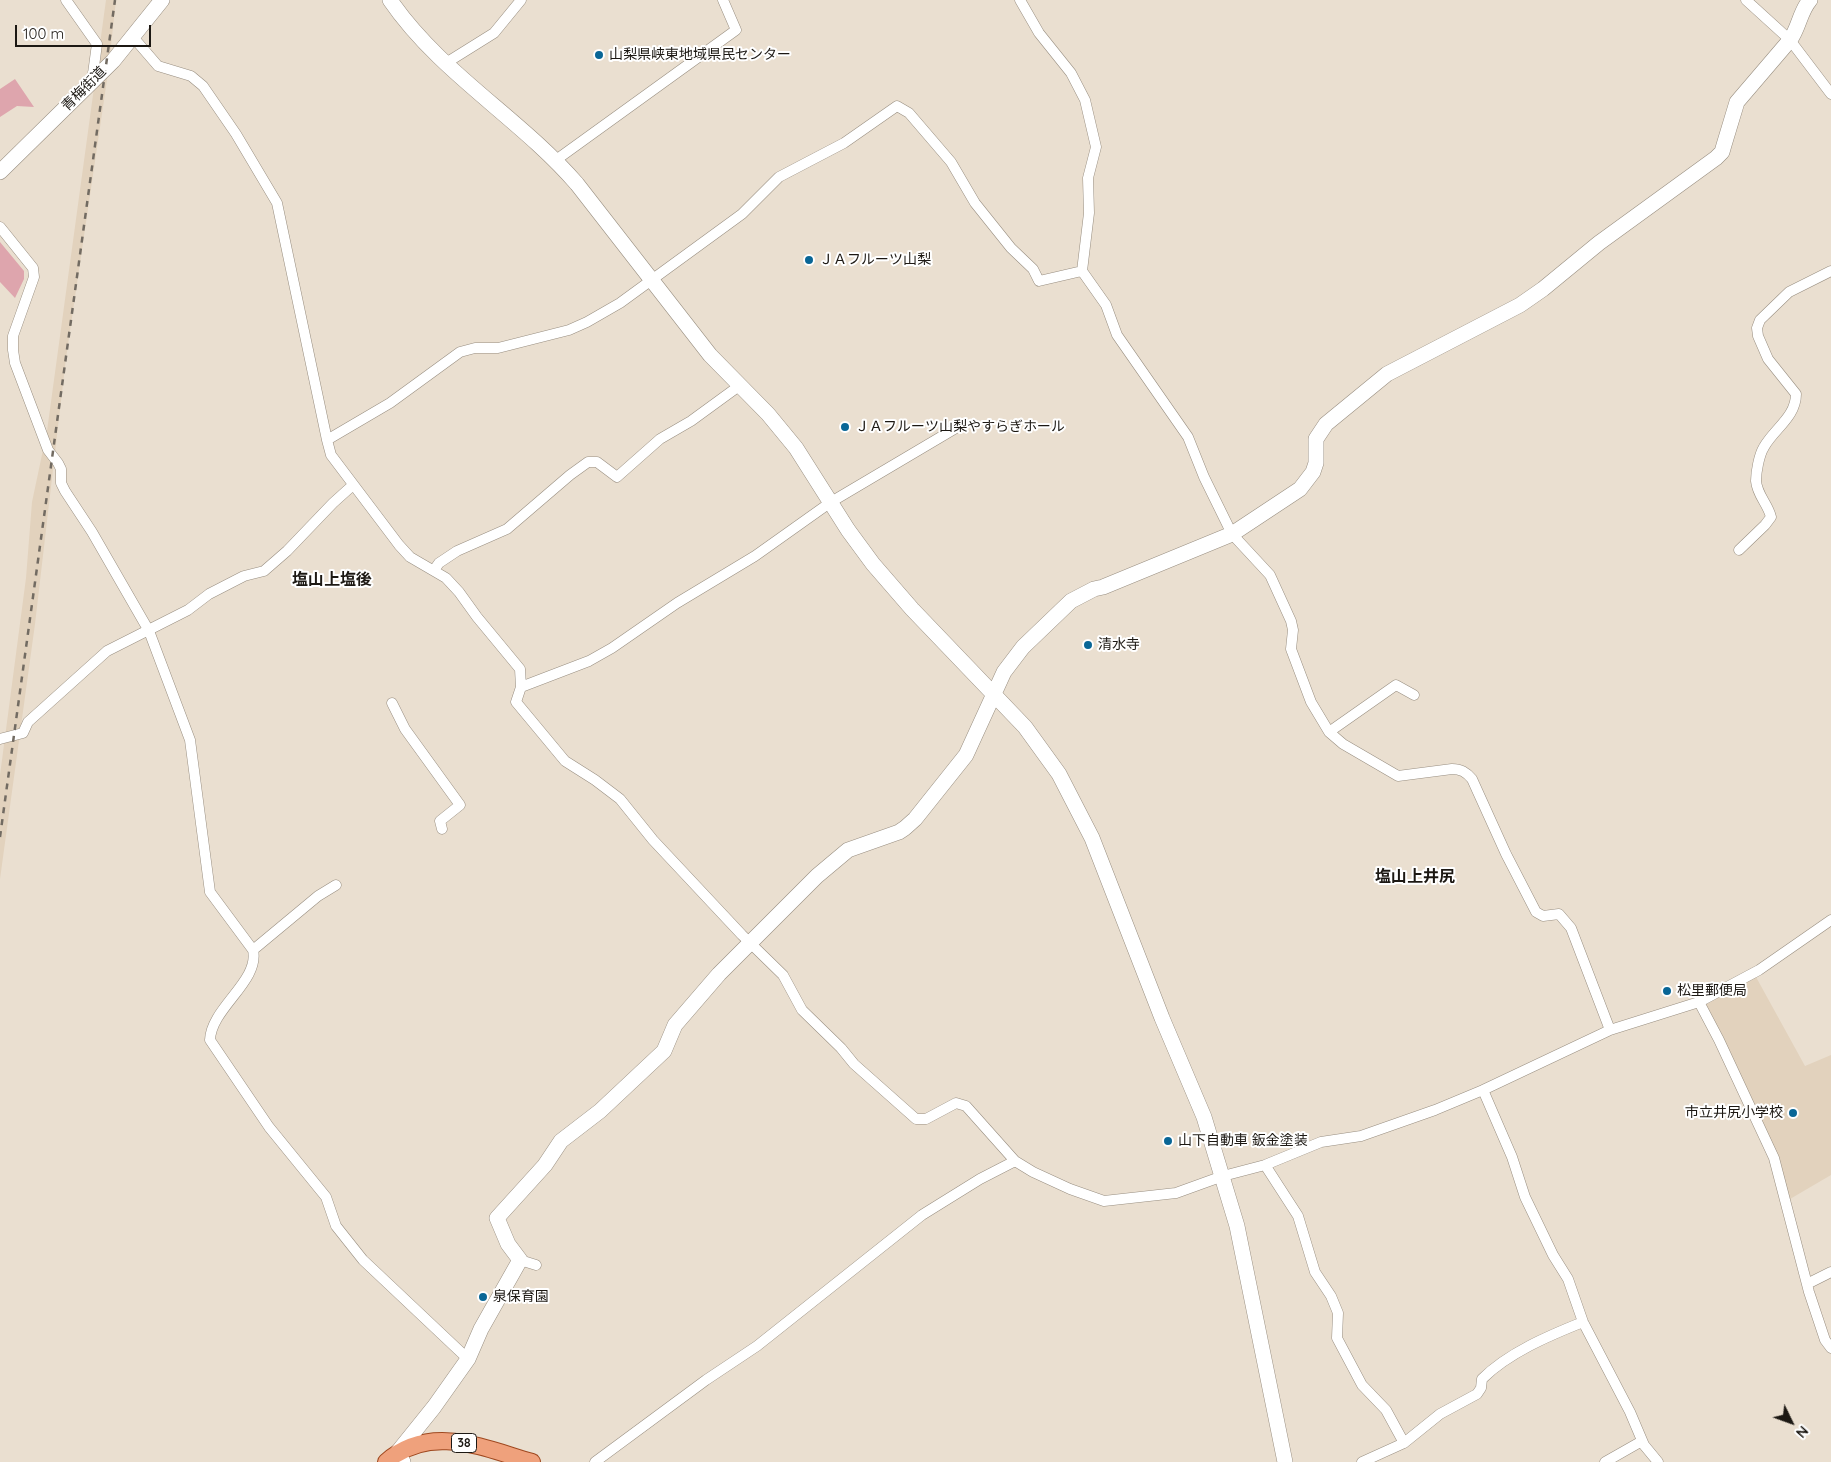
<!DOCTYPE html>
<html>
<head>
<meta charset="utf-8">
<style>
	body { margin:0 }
	#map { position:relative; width:1831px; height:1462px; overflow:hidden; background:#eadfd0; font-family:Quicksand,sans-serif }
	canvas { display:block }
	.north { position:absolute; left:1766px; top:1397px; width:50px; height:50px; -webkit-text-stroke:4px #fff; paint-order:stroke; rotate:132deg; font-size:14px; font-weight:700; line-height:20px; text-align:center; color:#1c1813 }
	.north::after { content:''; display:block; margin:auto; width:18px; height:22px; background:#1c1813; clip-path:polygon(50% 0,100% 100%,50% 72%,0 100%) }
	.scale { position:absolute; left:15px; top:25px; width:136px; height:22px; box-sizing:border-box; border:2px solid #1c1813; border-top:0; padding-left:6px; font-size:15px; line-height:18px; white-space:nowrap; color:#1c1813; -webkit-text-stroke:4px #fff; paint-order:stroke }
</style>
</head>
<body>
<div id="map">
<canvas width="1831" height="1462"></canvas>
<div class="north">N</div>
<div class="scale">100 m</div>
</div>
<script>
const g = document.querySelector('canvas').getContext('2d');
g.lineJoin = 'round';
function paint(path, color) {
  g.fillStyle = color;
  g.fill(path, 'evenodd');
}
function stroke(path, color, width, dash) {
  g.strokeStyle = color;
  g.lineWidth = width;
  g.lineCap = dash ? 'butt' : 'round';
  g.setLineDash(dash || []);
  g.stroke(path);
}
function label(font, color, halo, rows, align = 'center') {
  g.font = font + ' Quicksand,"Noto Sans JP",sans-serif';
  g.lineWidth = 4;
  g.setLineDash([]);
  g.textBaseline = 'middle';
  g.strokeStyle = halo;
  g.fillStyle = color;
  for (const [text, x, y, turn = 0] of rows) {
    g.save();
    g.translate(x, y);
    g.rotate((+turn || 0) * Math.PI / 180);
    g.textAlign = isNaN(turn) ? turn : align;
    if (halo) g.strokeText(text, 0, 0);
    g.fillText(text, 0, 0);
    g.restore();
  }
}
paint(new Path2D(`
	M106,0H116L108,73L66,358L35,624L0,879V775L26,578L32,502L47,431Z
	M1756,977L1805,1066L1831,1055V1175L1790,1199L1705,1005Z`), '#e2d2bd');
paint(new Path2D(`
	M15,79L34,107L17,106L0,117V89Z
	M0,242L24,271V279L15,298L0,282Z`), '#dea5ad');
const street = new Path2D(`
	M66,0L97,44L92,81
	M1020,0L1039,33L1071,73L1085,100L1096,147L1088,178L1089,213L1082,271L1106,305L1117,335L1188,437L1204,477L1232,534L1270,575L1291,621L1293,630L1291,649L1311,702L1329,732L1343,744L1398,776L1452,769C1461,769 1466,772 1472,779L1506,854L1536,912L1543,916L1559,914L1571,928L1610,1030
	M1746,0L1790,40L1831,94
	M133,37L158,66L191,76L203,86L236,134L277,203L327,440L331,455L399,545L410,557L446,578L459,592L477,617L520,669L521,687L516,702L565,761L595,780L620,799L653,840L742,935L783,975L802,1010L841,1048L854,1064L916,1119H926L956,1103L966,1106L1015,1161L1033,1172L1070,1189L1104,1201L1176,1193L1223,1176L1265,1165L1321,1142L1361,1136L1435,1110L1483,1090L1610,1030L1699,1002L1759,970L1831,920
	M446,63L494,33L521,0
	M556,160L736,30L723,0
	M0,227L33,268L34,277L13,336V350L15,363L48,450L58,463L61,469V483L65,491L92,532L149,631L190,740L210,892L253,950C260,981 211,1008 210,1040L269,1127L326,1197L336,1226L363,1260L468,1359
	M327,440L390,403L460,352L475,348H498L569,330L587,322L620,303L742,214L779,177L844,143L897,106L909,113L951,162L975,203L1011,248L1033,269L1039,281L1082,271
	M1739,550L1765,525L1771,517C1768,504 1757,495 1756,481C1756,472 1759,455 1764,447C1774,429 1796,417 1796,394L1768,359L1758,336L1757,328L1760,320L1789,292L1831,271
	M434,570L439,563L457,551L507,529L570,475L588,462H597L617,477L660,439L691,421L739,386
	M521,687L589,661L612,648L677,603L755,556L831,502L961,425
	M392,703L405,729L460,805L440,821L442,829
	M1329,732L1396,685L1414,695
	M0,739L23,733L28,722L107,651L188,610L209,594L244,576L264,571L287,551L333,503L353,485
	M253,950L318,896L336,885
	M1699,1002L1719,1040L1774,1158L1809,1292L1825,1340L1831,1348
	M1483,1090L1512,1157L1525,1197L1553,1255L1568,1279L1583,1322L1630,1412L1644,1445L1658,1462
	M1265,1165L1298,1216L1315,1272L1331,1296L1338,1313L1337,1338L1362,1385L1386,1410L1404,1443
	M520,1260L536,1265
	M1807,1284L1831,1272
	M595,1462L706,1380L757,1346L922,1215L980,1179L1015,1161
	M1362,1462L1404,1443L1440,1414L1477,1394L1481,1388L1482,1379C1508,1353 1548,1336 1583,1322
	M1605,1462L1642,1441`);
const secondary = new Path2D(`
	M390,0C440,73 520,118 577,184L710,355L768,414L796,448L848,530L873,564L912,609L1025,727L1059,774L1092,838L1162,1018L1204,1117L1237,1226L1285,1462
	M0,172L113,61L162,0
	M403,1462L397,1453L434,1407L468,1359L481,1329L520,1260L508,1244L497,1218L545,1165L561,1141L600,1111L664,1051L675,1025L719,974L817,876L848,850L899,832L905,828L915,819L966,755L1004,672L1023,647L1071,601L1094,589L1103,587L1232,534L1300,489L1313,472L1316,463V439L1326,424L1387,374L1520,305L1543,289L1599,243L1716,158L1722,152L1724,145L1737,102L1790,40C1799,28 1800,11 1810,0`);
const primary = new Path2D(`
	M386,1462C430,1423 483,1448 532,1462`);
stroke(street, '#988e80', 11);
stroke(secondary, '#988e80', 16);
stroke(primary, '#9f481f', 18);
stroke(street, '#fff', 10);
stroke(secondary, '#fff', 15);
stroke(primary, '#efa17c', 16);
stroke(new Path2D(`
	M0,837L115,0`), '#726b62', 2.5, [6, 6]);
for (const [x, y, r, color] of [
	[599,55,5,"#096696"],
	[809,260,5,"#096696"],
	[845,427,5,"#096696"],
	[1088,645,5,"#096696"],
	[1667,991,5,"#096696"],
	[1793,1113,5,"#096696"],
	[1168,1141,5,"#096696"],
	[483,1297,5,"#096696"]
]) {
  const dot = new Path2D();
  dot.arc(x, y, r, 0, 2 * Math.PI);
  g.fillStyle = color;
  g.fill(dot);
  stroke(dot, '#fff', 2);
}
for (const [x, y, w] of [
	[464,1443,25]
]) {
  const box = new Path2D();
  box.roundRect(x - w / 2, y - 9.5, w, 19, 4);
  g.fillStyle = '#fff';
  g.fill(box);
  stroke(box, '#1c1813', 1);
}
label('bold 12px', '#1c1813', null, [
	["38",464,1443]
]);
label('14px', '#1c1813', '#fff', [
	["山梨県峡東地域県民センター",609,55],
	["ＪＡフルーツ山梨",819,260],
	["ＪＡフルーツ山梨やすらぎホール",855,427],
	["清水寺",1098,645],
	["松里郵便局",1677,991],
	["市立井尻小学校",1783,1113,"right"],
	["山下自動車 鈑金塗装",1178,1141],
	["泉保育園",493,1297]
], 'left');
label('14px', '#1c1813', '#fff', [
	["青梅街道",84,89,-45]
]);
label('bold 16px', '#1c1813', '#fff', [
	["塩山上塩後",332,580],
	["塩山上井尻",1415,877]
]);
</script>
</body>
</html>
